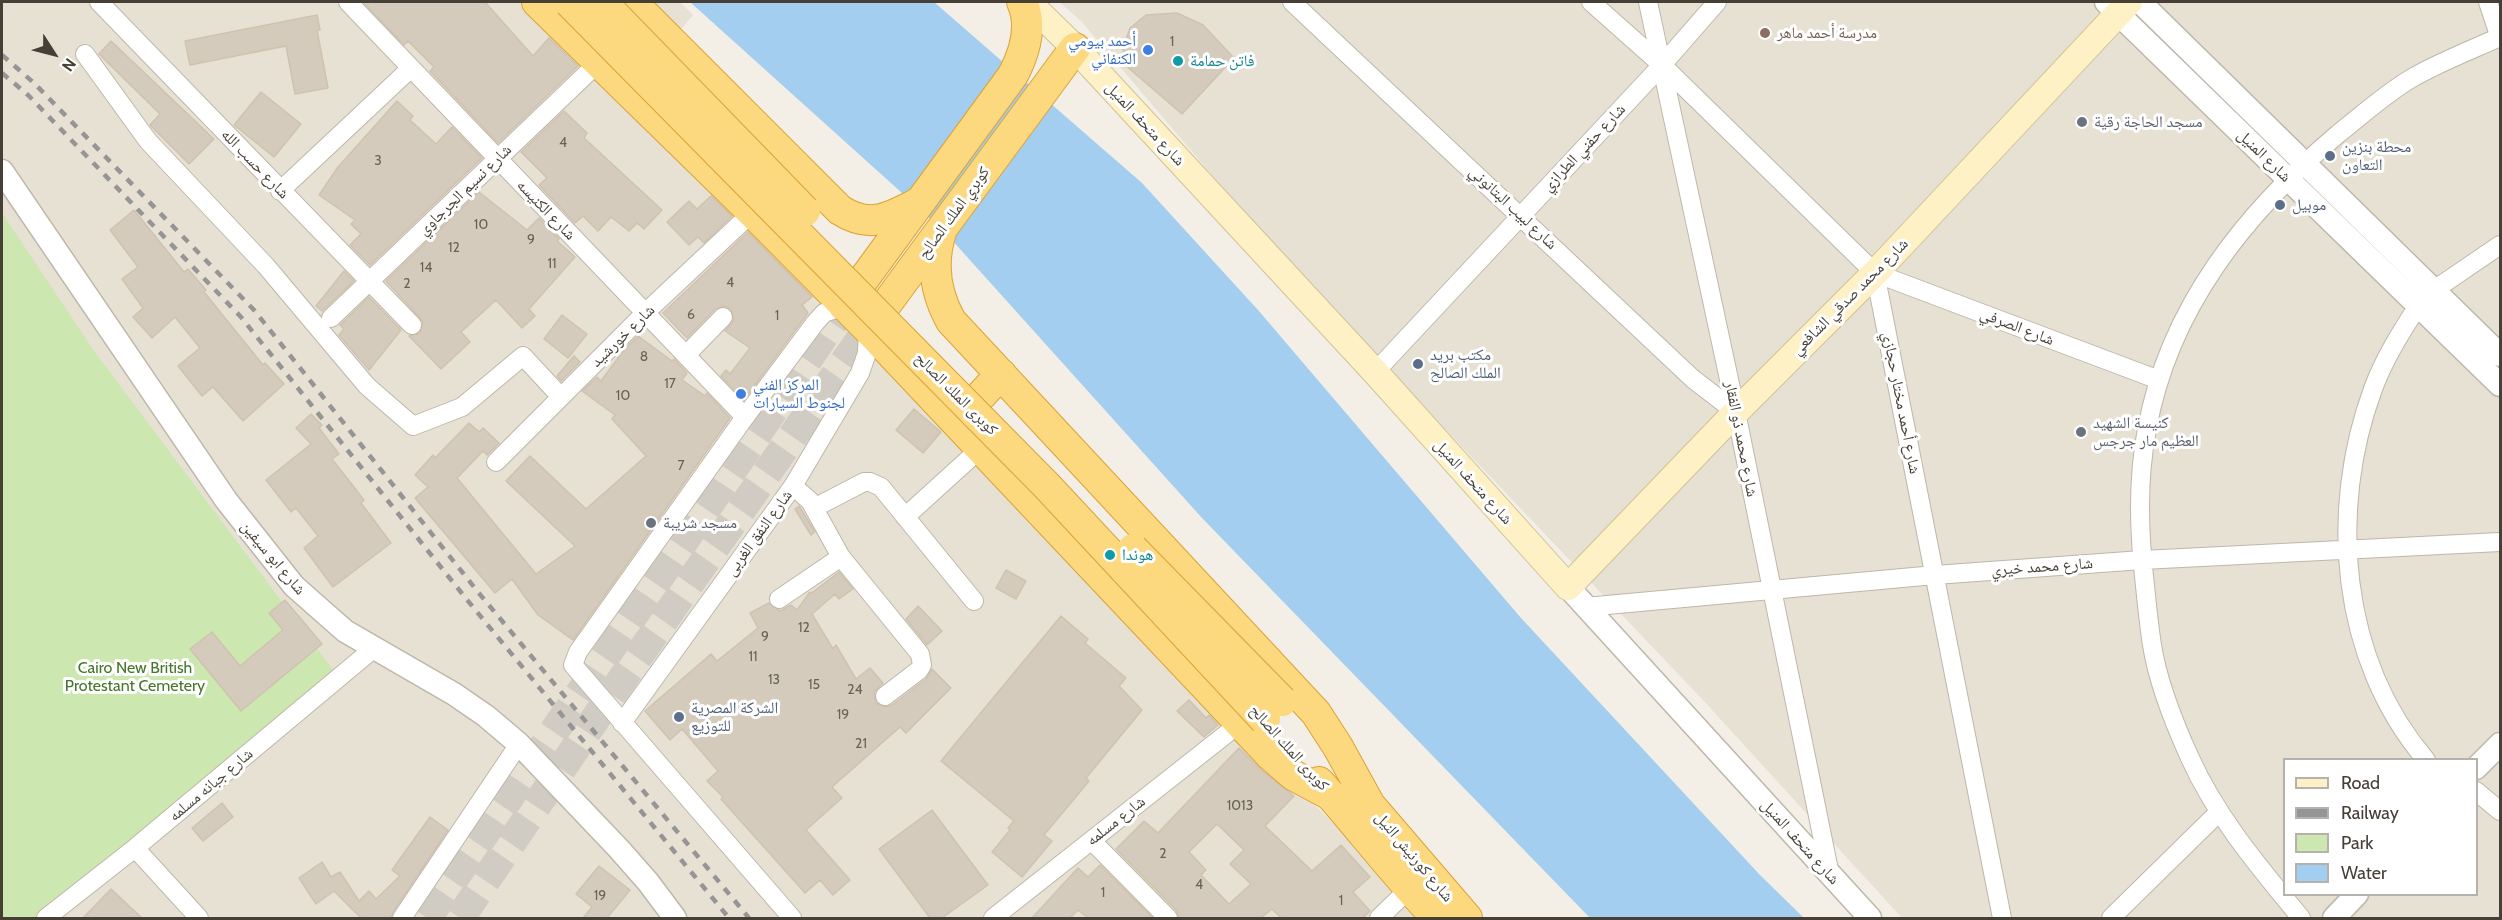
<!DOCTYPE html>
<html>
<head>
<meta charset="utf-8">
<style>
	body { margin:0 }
	#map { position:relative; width:2502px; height:920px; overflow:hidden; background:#f3efe6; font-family:Cabin,sans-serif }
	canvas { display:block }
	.frame { position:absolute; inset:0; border:3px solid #453f35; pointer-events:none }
	.legend { position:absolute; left:2283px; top:758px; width:195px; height:138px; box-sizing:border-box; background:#fff; border:2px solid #b5b2ae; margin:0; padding:8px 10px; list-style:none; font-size:18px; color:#453f35 }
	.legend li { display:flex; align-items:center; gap:12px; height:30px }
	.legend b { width:30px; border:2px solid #b5b2ae }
	.north { position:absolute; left:24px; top:24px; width:60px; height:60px; -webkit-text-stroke:4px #fff; paint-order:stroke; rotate:126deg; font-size:16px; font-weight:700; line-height:24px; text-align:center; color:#453f35 }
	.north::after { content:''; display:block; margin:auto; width:21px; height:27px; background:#453f35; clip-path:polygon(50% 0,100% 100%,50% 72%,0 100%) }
</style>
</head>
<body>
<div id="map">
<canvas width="2502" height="920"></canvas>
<div class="frame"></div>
<ul class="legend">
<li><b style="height:8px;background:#fef1c5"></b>Road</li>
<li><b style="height:8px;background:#959595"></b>Railway</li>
<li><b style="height:16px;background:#cce7af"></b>Park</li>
<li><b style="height:16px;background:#a3ceef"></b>Water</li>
</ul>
<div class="north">N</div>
</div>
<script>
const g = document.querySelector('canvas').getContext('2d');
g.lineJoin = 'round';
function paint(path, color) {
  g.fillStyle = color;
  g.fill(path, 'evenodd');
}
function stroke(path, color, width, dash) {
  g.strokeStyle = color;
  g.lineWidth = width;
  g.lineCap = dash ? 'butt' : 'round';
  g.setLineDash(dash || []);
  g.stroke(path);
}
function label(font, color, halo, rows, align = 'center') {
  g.font = font + ' Cabin,"Noto Naskh Arabic",sans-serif';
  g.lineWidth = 6;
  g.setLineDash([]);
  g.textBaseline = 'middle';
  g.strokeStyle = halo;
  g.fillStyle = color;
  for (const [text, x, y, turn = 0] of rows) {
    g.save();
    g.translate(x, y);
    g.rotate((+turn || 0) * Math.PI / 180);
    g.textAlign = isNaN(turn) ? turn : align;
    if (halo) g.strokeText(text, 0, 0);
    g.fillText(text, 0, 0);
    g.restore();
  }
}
paint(new Path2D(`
	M2,2H680L693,15L622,100L850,322L1053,539L1426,918H2Z
	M1059,2H2500V918H1902L1702,699L1285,261L1081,21ZM2284,760H2476V894H2284Z`), '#e7e1d4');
paint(new Path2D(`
	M2,213L94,351L339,678L46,918H2Z`), '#cce7af');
paint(new Path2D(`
	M690,2H934L1142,183L1258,310L1521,618L1760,875L1804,918H1590L1202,518L942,229Z`), '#a3ceef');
const building = new Path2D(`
	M363,2H485L533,56L549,38L578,66L498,143L430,71L434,67L408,41L404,45Z
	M1177,13L1203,25L1234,58L1182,114L1125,65L1123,48L1130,28L1146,15Z
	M317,15L320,30H317L328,88L295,94L286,46L190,65L185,41Z
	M111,41L214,139L189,164L150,125L160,114L99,54Z
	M261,92L301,124L274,157L234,125Z
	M397,101L413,116L410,120L436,144L452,127L482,158L370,265L350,245L361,234L351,224L355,220L319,195L338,167Z
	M564,111L587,133L584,138L662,210L644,229L637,223L629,231L611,217L598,231L583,216L575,223L539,185L547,178L521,152Z
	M479,192L527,230L539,218L559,239L557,241L575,257L529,309L535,316L522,328L496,300L461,332L470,342L441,369L409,336L420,333L423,323L420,318L386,281Z
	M711,196L732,216L704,243L698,237L689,245L667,222L689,201L697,209Z
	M134,210L184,272L188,269L206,290L204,292L263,365L265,363L284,384L243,421L213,387L202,396L178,366L200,348L175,317L152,338L133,317L143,308L122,279L138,267L110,230Z
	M748,232L812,297L802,305L808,313L744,400L721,376L726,370L730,374L750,348L725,331L734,320L731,309L725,306L715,309L687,338L663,313Z
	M344,271L354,281L322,311L316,306Z
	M369,297L401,330L369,370L339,335L344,329L340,325Z
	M562,315L587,334L568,358L544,339Z
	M638,336L672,361L674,359L687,373L682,380L705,396L707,393L730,418L573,640L538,615L512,579L495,593L415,498L428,487L415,475L433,455L435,458L469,423L479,432L483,428L499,443L487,455L483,451L457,478L536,574L575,546L506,481L530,456L586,509L646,456L612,419L615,415L582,391L597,377L601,381L624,350Z
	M574,356L580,362L561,381L557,376Z
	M914,409L941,432L923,453L896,430Z
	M311,414L322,425L319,428L339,454L332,459L364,500L361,503L391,543L333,587L304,548L318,536L296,508L291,512L266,480L311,444L296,428Z
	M799,506L815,532L811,535L795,509Z
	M1006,570L1026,581L1016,599L996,588Z
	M839,572L853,589L839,599L835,594L812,614L833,649L836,645L856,679L870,668L883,683L874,692L876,703L886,707L892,705L926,679L932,669L951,688L906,733L900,727L832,787L842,798L806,830L850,880L833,895L820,880L805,893L721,799L723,797L707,781L718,771L682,729L670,740L645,711L711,654L717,661L758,628L750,613L769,603L780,611L791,605L797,610L809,593L813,592Z
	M285,600L322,644L241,711L190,649L212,632L240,666L283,630L269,613Z
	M918,606L942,631L927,645L906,619Z
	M1061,616L1088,639L1085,643L1126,678L1119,686L1142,710L1086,778L1089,781L1044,835L1052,841L1022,877L992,852L1010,830L1008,828L1014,821L941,761Z
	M1189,700L1206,718L1209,715L1218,725L1204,737L1177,711Z
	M1239,748L1260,769L1294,796L1265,826L1312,871L1341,845L1370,877L1353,892L1370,911L1363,918H1281L1272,909L1261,918H1179L1176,910L1116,849L1144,821L1158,833ZM1217,824L1244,850L1230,864L1251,884L1229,904L1201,875L1206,870L1189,852Z
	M222,803L233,817L203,841L192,828Z
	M932,810L988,885L942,918H930L879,849Z
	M430,817L448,830L393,912L391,918H361L334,891L316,904L299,878L322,862L331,877L340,872L359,901L369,891L376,899L400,876L392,870Z
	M1100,865L1153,918H1088L1078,910L1070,918H1032L1078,868L1088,877Z
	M599,866L630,890L607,918H583L592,907L576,894Z
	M111,889L142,918H83Z`);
paint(building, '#d4cbbc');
stroke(building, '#cfc3af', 1.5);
stroke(new Path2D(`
	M427,918L844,306
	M460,918L623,678L868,329`), '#d0ccc3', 30, [30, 15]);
const minor = new Path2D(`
	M99,2L412,325
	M348,2L745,417
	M1292,2L1693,379L1736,412
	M1591,2L1662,65L1875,273L2002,918
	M1648,2L1736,412L1830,875
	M2488,2L2500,38
	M85,54L148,141L266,266L367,386L413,426L462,407L523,356L561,397
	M280,191L410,69
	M1875,273L2159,380
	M2434,290L2500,245
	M2418,306C2401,332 2384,359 2373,389C2328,511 2340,659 2426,760
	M331,318L599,62
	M686,355L723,317
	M1375,372L1662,65L1717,2
	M496,462L645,313L742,222L754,214
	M793,486L810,501L841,557L920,654L922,665L919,670L885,696
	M814,508L864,482H870L881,487L974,601
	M905,517L981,448
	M779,599L841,557
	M1585,607L1935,575L2142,560L2500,542
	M622,723L793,486L860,373L867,353L868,329
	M2476,791L2500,811
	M1092,841L1168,918
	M135,848L199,918
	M46,918L135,848L373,649
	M402,918L519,744
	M792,918L573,665L578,652L745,417L815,323L824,313L844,306
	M993,918L1239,724
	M1379,918L1409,889
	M2111,918L2219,812
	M2301,918C2260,868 2217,818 2190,758C2174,723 2158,684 2152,645C2149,626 2147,605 2145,586C2139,533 2137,481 2147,429C2169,307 2246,212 2338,134C2362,115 2385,94 2412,78C2440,62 2471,50 2500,37`);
const tertiary = new Path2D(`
	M2106,2L2500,385
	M2140,2L2500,355
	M2,171L226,500L294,586L345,631L454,694L486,716L519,744L619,849L648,882L675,918
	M1568,587L1870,918
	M2476,768L2500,744
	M2334,918L2357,894`);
const secondary = new Path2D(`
	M1028,2L1075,48L1375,372L1568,587L1736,412L1875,273L2129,2`);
const trunk = new Path2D(`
	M537,2L754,214L868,329L1271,756L1293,775L1332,796
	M632,2L840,210C871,230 890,217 920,202
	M942,229C931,261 934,291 951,321L1316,713L1338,747L1370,805L1467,918
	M844,306L1013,75C1025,52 1033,26 1022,2
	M868,329L1075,48
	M956,422L1001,374
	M1319,782C1359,827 1395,875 1437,918`);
stroke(minor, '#beb7a9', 20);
stroke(tertiary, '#beb7a9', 25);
stroke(secondary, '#d2c397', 28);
stroke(trunk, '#dba338', 32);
stroke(minor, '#fff', 18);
stroke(tertiary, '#fff', 22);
stroke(secondary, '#fef1c5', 26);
stroke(trunk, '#fcd87e', 30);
stroke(new Path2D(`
	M2,55L34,83L254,310L478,592L749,918
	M2,73L28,95L241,317L468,601L729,918`), '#959595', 4.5, [8, 8]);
const trunkBridge = new Path2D(`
	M569,2L1047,486L1265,720
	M602,2L805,211
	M1133,549L1282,701`);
stroke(trunkBridge, '#dba338', 32, []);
stroke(trunkBridge, '#fcd87e', 30);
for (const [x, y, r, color] of [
	[1765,33,6,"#8d6e63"],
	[1148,50,6,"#3f7fe0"],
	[1178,61,6,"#0f9aa8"],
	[2082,122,6,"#6b7280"],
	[2330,156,6,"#5c6f8a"],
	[2280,205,6,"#5c6f8a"],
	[1418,364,6,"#5c6f8a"],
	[741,394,6,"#3f7fe0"],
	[2081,432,6,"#6b7280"],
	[651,523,6,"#6b7280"],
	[1110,555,6,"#0f9aa8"],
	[679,717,6,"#5c6f8a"]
]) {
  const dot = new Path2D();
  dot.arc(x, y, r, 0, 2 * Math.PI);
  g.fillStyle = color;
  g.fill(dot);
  stroke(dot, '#fff', 2);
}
label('14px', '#696257', null, [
	["1",1172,42],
	["4",563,143],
	["3",378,161],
	["10",481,225],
	["9",531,240],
	["12",454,248],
	["11",552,264],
	["14",426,268],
	["4",730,283],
	["2",407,284],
	["6",691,315],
	["1",777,316],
	["8",644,357],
	["17",670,384],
	["10",623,396],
	["7",681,466],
	["12",804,628],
	["9",765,637],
	["11",753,657],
	["13",774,680],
	["15",814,685],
	["24",855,690],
	["19",843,715],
	["21",861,744],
	["1013",1240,806],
	["2",1163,854],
	["4",1199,885],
	["1",1103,893],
	["19",600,896],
	["1",1341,901]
]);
label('16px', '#785e54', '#fff', [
	["مدرسة أحمد ماهر",1777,33]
], 'left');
label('16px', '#366cbe', '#fff', [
	["أحمد بيومي",1136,41],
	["الكنفاني",1136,59],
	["المركز الفني",753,385,"left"],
	["لجنوط السيارات",753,403,"left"]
], 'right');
label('16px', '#0d838f', '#fff', [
	["فاتن حمامة",1190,61],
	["هوندا",1122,555]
], 'left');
label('16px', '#5b616d', '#fff', [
	["مسجد الحاجة رقية",2094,122],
	["كنيسة الشهيد",2093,423],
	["العظيم مار جرجس",2093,441],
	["مسجد شريبة",663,523]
], 'left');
label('16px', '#453f35', '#fff', [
	["شارع متحف المنيل",1145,124,47],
	["شارع حفني الطرازي",1584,148,-47],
	["شارع المنيل",2264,156,44],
	["شارع حسب الله",255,164,46],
	["شارع نسيم الجرجاوي",465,190,-44],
	["شارع لبيب البتانوني",1513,208,43],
	["شارع الكنيسه",546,210,46],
	["كوبري الملك الصالح",954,213,-54],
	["شارع محمد صدقي الشافعي",1850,297,-45],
	["شارع الصرفي",2017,327,21],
	["شارع خورشيد",623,336,-44],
	["كوبرى الملك الصالح",956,394,45],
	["شارع أحمد مختار حجازي",1901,403,79],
	["شارع محمد ذو الفقار",1741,439,79],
	["شارع متحف المنيل",1473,482,48],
	["شارع النفق الغربى",759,533,-54],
	["شارع ابو سيفين",273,558,50],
	["شارع محمد خيري",2042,567,-4],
	["كوبرى الملك الصالح",1289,748,48],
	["شارع جبانه مسلمه",211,785,-40],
	["شارع مسلمه",1116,821,-38],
	["شارع متحف المنيل",1800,842,48],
	["شارع كورنيش النيل",1414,857,50]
]);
label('16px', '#4e5e75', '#fff', [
	["محطة بنزين",2342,147],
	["التعاون",2342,165],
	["موبيل",2292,205],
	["مكتب بريد",1430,355],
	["الملك الصالح",1430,373],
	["الشركة المصرية",691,708],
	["للتوزيع",691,726]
], 'left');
label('16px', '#45762a', '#fff', [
	["Cairo New British",135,668],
	["Protestant Cemetery",135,686]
]);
</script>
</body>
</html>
